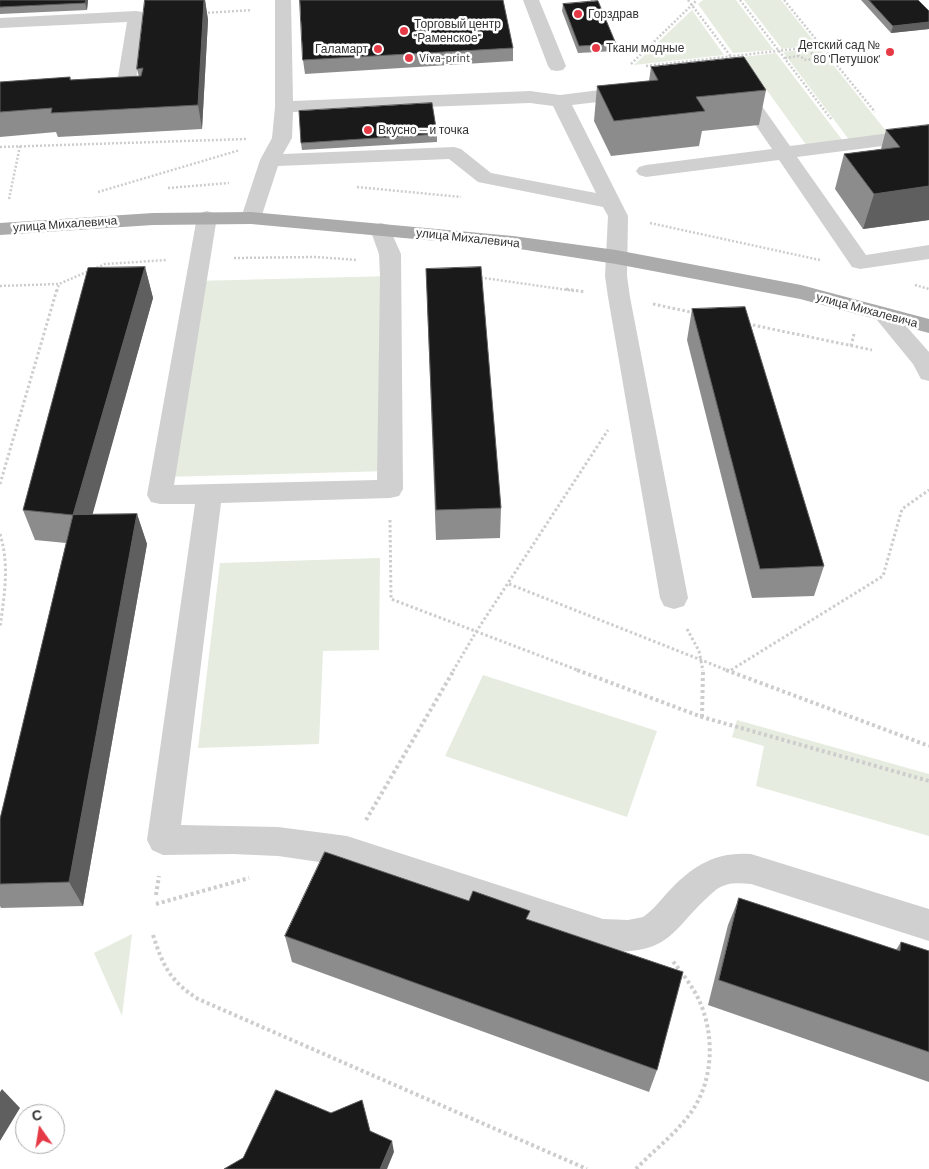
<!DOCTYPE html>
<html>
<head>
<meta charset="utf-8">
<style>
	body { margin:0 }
	#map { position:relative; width:929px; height:1169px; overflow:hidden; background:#fff; font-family:Barlow,sans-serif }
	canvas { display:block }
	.north { position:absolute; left:15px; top:1104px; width:50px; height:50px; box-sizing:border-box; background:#fff; border:1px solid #adadad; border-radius:50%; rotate:347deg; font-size:14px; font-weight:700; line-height:20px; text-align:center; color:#333 }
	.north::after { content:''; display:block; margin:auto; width:18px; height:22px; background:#e63946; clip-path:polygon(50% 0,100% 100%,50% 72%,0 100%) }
</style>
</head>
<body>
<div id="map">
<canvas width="929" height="1169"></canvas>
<div class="north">С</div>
</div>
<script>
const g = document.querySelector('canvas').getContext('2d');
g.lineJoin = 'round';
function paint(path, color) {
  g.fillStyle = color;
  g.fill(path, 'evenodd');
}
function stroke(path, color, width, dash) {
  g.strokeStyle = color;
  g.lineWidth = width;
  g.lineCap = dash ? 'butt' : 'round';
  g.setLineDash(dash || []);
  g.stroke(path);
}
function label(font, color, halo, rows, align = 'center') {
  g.font = font + ' Barlow,sans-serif';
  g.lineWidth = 5;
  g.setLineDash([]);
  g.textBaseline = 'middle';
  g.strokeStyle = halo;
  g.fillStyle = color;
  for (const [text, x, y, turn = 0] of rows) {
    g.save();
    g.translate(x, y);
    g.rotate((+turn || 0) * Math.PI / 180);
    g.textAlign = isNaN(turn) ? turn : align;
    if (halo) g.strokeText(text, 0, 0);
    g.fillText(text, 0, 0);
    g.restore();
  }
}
paint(new Path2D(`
	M703,0H736L774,50L733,53L698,4Z
	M744,0H781L817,45L782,49Z
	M692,10L724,55L634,65Z
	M820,48L890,136L850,141L783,52Z
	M776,53L843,141L807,146L743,57Z
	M391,276L390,471L163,477L196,281Z
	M380,558L379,650L323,651L319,744L198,748L220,563Z
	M483,675L657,731L627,817L445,756Z
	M737,720L929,774V836L756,786L764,746L732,737Z
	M132,934L122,1016L94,953Z`), '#e6ecdf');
stroke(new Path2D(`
	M688,0L732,58
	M740,0L831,119
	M784,0L875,112
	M583,3L596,0
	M204,13L252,10
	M807,51L817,56L816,59L806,60L798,55L800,52Z
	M785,58L799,56
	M631,64L697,0
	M646,66L821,46
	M0,147L247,139
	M357,187L461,197
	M168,188L229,183
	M98,192L240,150
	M9,199L20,146
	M650,223L820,260
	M234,258L316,257L357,260
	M477,277L575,291
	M915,285L929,289
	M0,286L59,284L105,264L167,260
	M57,291L59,284`), '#cdcdcd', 2.5, [2, 2]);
stroke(new Path2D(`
	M566,289L585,292
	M653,304L695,313
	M748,324L872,350
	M851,346L854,334
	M0,484L57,289
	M390,520L391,599L580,671
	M0,534C10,566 4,596 0,628
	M509,584L729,671
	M687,629L699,651L703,671
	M731,670L883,576L902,509L929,490
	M453,671L476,632L608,430`), '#cdcdcd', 3, [2.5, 2.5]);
stroke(new Path2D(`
	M577,670L702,717L929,781
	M726,670L929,746
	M702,717L703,670
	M366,820L454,670
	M156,895L159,876
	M156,904L249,878
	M153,935C163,966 170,981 198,999L587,1169
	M636,1169C654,1150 677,1133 692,1111C714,1079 715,1033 698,998C691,984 681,972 672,960`), '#cdcdcd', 4, [3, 3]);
paint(new Path2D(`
	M275,0H291L293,101L530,91L560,95L632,86L639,88L641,92L639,96L632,98L572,105L628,216L627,276L630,297L688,598L684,606L674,609L664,606L660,598L608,297L605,276L608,216L603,207L478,182L449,159L278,166L261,218L258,222L251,224L244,222L241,218L260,160L272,138L275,107ZM530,103L553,106L596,193L491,173L461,149L454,147L283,154L292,138L293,112Z
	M523,0H539L566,66L563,70L557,71L551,70L548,66Z
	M136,11L142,12L145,16L134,94L132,98C121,101 108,102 97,99L95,95L97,91L116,89L127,22L0,28V18Z
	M738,80L745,82L790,146L929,128V140L797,157L866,255L929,245V259L860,269L852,267L779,160L646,177L639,175L636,171L639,167L646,165L772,149L729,86L731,82Z
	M207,211L214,213L217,217L174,485L377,480L380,276L379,254L370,229L374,225L381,223L388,225L401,254L403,489L399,496L390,498L221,503L181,825L278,827L347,836L603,919L628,920L643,917C653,910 660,901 668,892C691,867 715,851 751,854L929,909V941L751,884C738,883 728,882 717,889C671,927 675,956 603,951L347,866L278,856L233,854L163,855L152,850L147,840L195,504H160L151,502L147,495L197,217L200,213Z
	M883,307L891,309L929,352V381L921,379L913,364L872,314L875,309Z`), '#d0d0d0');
paint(new Path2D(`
	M251,212L513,236L616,250L801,285L929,319V333L800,299L616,264L513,248L251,224L153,225L0,235V223L153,213Z`), '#ababab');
paint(new Path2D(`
	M0,0H88L87,10L0,14Z
	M145,0H205L208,20L202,129L58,137L56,132L0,137V82L70,77L71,80L139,77L137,69Z
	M861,0H918L929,11V29L891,33Z
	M563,4L616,44L615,51L578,53L562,11Z
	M513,48V61L305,74L303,60Z
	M651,67L766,90L759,125L702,131L699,146L611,156L594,121L597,86L649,81Z
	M929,125V220L863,229L835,189L844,154L881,149L886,130Z
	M437,134V142L302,150L301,143Z
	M145,267L153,298L92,514H137L147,544L83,906L1,908L0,906V819L66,543L35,540L23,510Z
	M427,300L501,508L500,538L436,540Z
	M692,309L824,566L814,596L752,598L687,340Z
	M739,898L896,950L901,942L929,951V1082L708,1005L728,925Z
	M469,901L529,920L657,1070L649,1092L292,962L285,936Z`), '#8c8c8c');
paint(new Path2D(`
	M86,0H88L87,10L85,3Z
	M204,0H205L208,20L202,129L198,105Z
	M929,22V29L891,33L893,26Z
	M929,186V220L863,229L874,194Z
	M145,267L153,298L84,545L73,515Z
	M137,514L147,544L83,906L69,882Z
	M2,1089L20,1108L0,1141V1092Z
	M392,1141L394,1152L387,1169H380Z`), '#5f5f5f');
const building = new Path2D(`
	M0,0H86L85,3L0,7Z
	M145,0H204L198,105L51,113L52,108L0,112V82L70,77V80L141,76L143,68L137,69Z
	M300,0H503L513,48L303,60Z
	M869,0H918L929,11V22L893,26Z
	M598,1L616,44L579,46L563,4Z
	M744,57L766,90L696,97L705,111L614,121L597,86L658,80L651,67Z
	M432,103L437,134L301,143L299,111Z
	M929,125V186L874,194L844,154L900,147L886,130Z
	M145,267L73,515L23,510L88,268Z
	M481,267L501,508L436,510L426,269Z
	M745,307L824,566L760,569L692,309Z
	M137,514L69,882L0,884V819L73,515Z
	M325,852L469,901L473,891L530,911L526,919L683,972L657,1070L285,936Z
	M739,898L900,951L901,942L929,951V1052L719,980Z
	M276,1090L331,1113L362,1100L370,1131L392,1141L380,1169H224L243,1158Z`);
paint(building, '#1a1a1a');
stroke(building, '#5f5f5f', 1);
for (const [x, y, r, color] of [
	[578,14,5,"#e63946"],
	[404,31,5,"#e63946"],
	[596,48,5,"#e63946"],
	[378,49,5,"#e63946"],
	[890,52,5,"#e63946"],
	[409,58,5,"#e63946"],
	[368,130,5,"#e63946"]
]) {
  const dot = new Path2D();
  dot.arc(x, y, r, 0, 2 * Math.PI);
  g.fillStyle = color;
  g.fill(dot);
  stroke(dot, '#fff', 2);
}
label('12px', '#333', '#fff', [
	["Горздрав",588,14],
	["Торговый центр",414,24],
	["\"Раменское\"",414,38],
	["Детский сад №",880,45,"right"],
	["80 'Петушок'",880,59,"right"],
	["Ткани модные",606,48],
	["Галамарт",368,49,"right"],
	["Viva-print",419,58],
	["Вкусно — и точка",378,130]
], 'left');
label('12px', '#333', '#fff', [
	["улица Михалевича",65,224,-4],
	["улица Михалевича",468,238,6],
	["улица Михалевича",867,310,15]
]);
</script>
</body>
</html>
